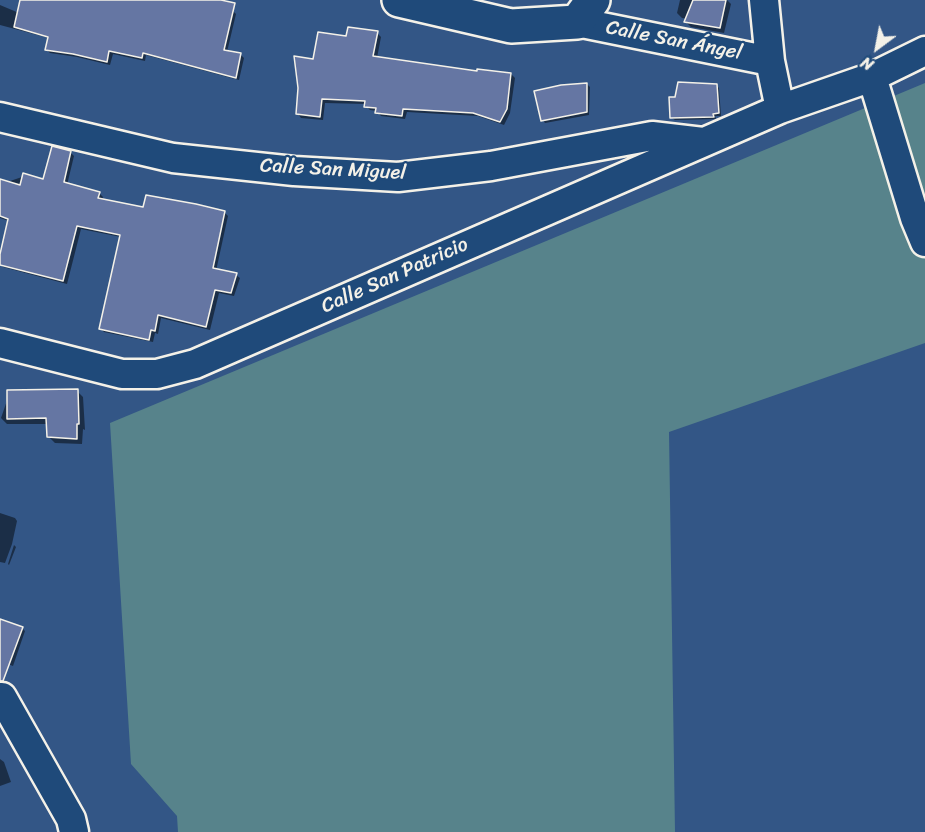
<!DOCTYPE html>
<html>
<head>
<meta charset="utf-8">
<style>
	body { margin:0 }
	#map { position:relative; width:925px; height:832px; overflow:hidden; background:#335686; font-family:Sriracha,sans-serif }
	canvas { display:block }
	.north { position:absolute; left:847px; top:18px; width:60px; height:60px; -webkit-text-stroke:4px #1f4a7a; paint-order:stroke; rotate:212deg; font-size:16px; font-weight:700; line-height:24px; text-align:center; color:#f4f1e8 }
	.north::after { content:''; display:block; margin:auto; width:21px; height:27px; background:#f4f1e8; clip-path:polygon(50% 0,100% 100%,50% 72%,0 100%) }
</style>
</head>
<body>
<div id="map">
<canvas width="925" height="832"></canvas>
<div class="north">N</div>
</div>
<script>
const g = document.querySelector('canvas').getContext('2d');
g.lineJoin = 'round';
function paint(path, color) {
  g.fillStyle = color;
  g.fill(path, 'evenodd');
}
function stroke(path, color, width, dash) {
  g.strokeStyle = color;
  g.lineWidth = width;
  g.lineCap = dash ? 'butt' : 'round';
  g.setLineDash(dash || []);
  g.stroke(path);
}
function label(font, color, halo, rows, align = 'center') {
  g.font = font + ' Sriracha,sans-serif';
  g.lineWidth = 4.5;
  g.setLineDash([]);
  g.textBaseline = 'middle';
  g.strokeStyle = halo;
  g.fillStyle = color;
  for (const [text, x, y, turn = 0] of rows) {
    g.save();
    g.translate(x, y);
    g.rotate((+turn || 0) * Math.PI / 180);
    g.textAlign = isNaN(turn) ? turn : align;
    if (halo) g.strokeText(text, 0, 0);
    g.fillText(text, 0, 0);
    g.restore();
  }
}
paint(new Path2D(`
	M925,83V343L669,432L675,832H178L177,816L131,764L110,423Z`), '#57838b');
paint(new Path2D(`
	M22,0H194L232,10L236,14L227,52L241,55L244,58L239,80L146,55L145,61L113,54L110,65L77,57L50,53L47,50L49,38L0,25V5L19,13Z
	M680,0H727L731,4L724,33L691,27L686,22L687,19L682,18L677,13Z
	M377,33L381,37L377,58L478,73L511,74L515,78L510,113L504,125L478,116L407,112L405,119L381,116L377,111L370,110L366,106V104L325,103L323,120L301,118L298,114L314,61L348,38Z
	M587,84L590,87L589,115L545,123L543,120Z
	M716,85L719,88L721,116H715L716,119L675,120L672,118Z
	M70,152L74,156L67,185L99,193L103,197L102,200L144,209L224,212L228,216L216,271L236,275L240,278L234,296L219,293L210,330L161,318L158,334L155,333L153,342L104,332L100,328L121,237L81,229L67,284L3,267L0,264L9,221L0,218V180L7,182L25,176L44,181Z
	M77,391L83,397L85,430L83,429L82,444L55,443L49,437L48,424H7L1,418L10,392Z
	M0,513L15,518L17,521L12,544L5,563L0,562Z
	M14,545L16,547L9,565L8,564Z
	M0,620L22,628L25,631L13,666L0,661Z
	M0,759L4,762L11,782L0,786Z`), '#0007');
const building = new Path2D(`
	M20,0H221L235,3L224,50L241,53L236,78L143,53L142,58L109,51L107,62L73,54L45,50L48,37L14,27Z
	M693,0H726L720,28L684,22Z
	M348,27L378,31L373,56L477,71V69L511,73L507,109L500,122L473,113L403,109L402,116L375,113L376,108L364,107L365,101L322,99L320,117L296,114L298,88L294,56L313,59L318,32L346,36Z
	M678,82L717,84L719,113L713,114L714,117L670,118L669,97H675Z
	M587,83V112L541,121L534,91L561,85Z
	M52,146L71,151L64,182L100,192L98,198L143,207L146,195L196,204L225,211L213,268L237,273L231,293L215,290L206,327L158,315L155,331L151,330L149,340L99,329L120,235L77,226L63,281L0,265V254L8,219L0,216V179L20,185L23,173L43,179Z
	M78,389L79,424H77V439L47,437L46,418L7,419V390Z
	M0,619L23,627L3,681H0Z`);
paint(building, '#6576a3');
stroke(building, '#f4f1e8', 1.5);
const minor = new Path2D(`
	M764,0L770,61L780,109
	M577,22L770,61
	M872,77L915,218L925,242
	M0,117L173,158L294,171L398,177L491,166L652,136L703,142
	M0,343L122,374H157L195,364L780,109L872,77L925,51
	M2,697L71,819L74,832`);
const tertiary = new Path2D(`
	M399,0L511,26L577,22L593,0`);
stroke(minor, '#f4f1e8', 33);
stroke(tertiary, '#f4f1e8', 38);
stroke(minor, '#1f4a7a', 28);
stroke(tertiary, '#1f4a7a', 33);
label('20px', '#f4f1e8', '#1f4a7a', [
	["Calle San Ángel",674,41,11],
	["Calle San Miguel",333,170,3],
	["Calle San Patricio",395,276,-24]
]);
</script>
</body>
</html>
